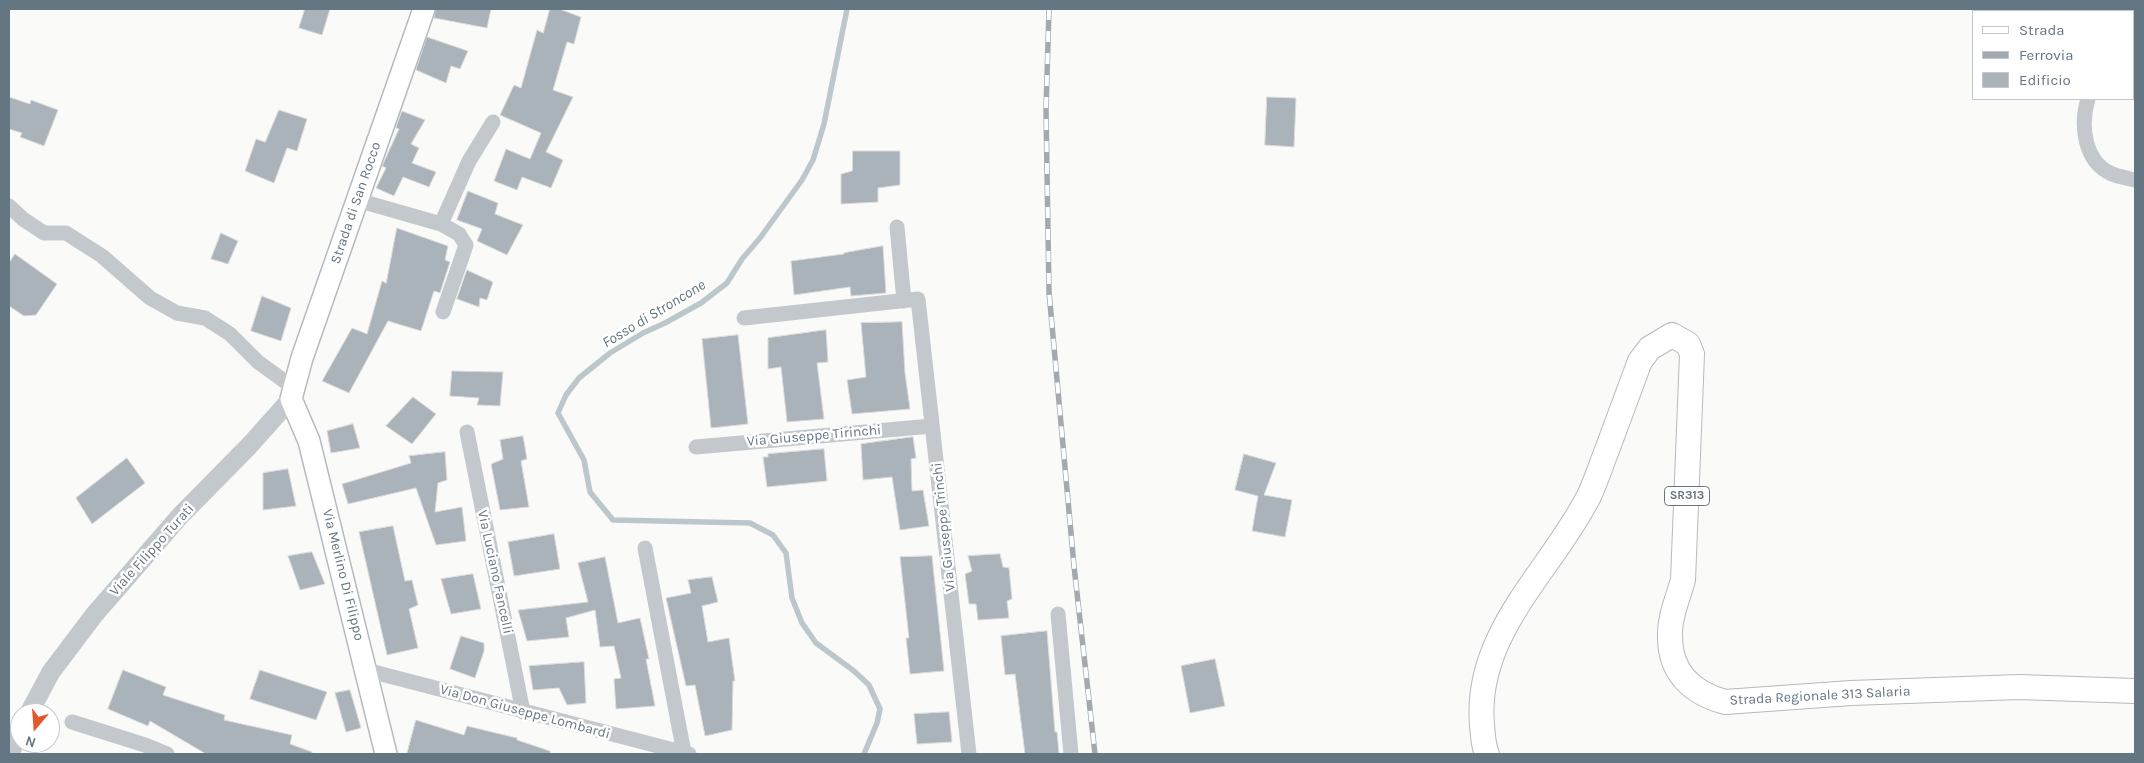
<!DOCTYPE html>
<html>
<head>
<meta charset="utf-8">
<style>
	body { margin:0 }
	#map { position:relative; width:2144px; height:763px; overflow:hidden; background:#fafaf8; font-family:Karla,sans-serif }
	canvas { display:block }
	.frame { position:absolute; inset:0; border:10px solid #657683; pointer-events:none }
	.legend { position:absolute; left:1972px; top:10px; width:162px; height:90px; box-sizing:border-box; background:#fff; border:1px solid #c1c8cd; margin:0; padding:6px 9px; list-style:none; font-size:15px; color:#657683 }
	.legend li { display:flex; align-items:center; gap:10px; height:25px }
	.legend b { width:25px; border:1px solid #c1c8cd }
	.north { position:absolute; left:10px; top:703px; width:50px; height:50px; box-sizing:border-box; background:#fff; border:1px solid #c1c8cd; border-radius:50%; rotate:198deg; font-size:14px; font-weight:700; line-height:20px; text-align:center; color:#657683 }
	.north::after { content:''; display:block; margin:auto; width:18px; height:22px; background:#e4572e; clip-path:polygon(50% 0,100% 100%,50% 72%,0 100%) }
</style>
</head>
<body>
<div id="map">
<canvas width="2144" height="763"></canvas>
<div class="frame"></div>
<ul class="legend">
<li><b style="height:6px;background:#fff"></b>Strada</li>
<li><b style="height:6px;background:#a2aab0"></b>Ferrovia</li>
<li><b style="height:14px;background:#aab3b9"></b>Edificio</li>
</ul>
<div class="north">N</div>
</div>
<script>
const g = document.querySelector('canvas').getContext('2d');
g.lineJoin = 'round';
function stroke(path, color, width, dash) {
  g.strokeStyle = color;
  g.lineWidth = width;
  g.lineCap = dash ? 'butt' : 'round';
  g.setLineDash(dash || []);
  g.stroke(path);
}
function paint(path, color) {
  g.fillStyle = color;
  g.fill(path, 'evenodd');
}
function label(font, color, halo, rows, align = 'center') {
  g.font = font + ' Karla,sans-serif';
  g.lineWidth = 5;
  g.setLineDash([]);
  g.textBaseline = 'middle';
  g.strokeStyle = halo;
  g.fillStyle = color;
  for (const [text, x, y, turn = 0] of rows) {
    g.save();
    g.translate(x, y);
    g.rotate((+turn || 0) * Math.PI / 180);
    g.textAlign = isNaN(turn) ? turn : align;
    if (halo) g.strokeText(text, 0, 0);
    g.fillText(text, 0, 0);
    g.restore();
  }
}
stroke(new Path2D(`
	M847,9L824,124L813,160L802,180L760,238L742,259L727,283L701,303L665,323L643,333L610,353L579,378L566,395L558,413L584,460L590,492L613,520L750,523L773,535L786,553L792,598L802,623L816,643L854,671L869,685L880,709L877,723L864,754`), '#bbc7cb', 5.5);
const building = new Path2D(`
	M305,9H330L322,35L299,28Z
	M436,9H491L487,28L434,18Z
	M550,9H559L581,17L574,44L567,42L553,90L573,97L546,152L563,160L551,188L522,177L517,190L494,181L506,149L530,159L541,133L500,115L514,85L521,88L537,30L543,33Z
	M427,37L468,51L460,69L451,66L446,83L416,70Z
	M9,97L30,104L31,100L58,110L44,146L20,137L22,133L9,129Z
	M1267,97L1296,98L1294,147L1265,145Z
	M279,110L307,119L297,151L287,148L274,183L245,171L256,139L265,142Z
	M402,111L425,120L411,144L419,148L412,163L436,172L429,187L403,177L394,196L376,188L386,168L382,166L399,129L396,128Z
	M853,151H900V185L878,188V202L841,204V174L852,171Z
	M468,191L498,203L495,214L523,225L507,255L477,241L482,229L457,220Z
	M397,228L448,246L445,260L450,262L440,293L434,291L421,331L388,321L349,393L322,381L352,328L367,334L382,281L386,283Z
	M221,233L238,241L228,264L211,259Z
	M883,246L886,293L851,296L850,287L794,295L791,261L844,254V253Z
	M15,254L57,284L36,315L24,316L9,306V263Z
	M467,270L493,282L487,300L480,298L479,307L457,299Z
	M262,296L291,308L281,341L251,331Z
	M902,322L905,373L910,409L852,414L847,380L866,377L861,323Z
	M826,330L828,362L817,363L824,419L787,422L781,367L768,369V338Z
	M738,335L748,424L711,428L702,339Z
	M452,371L503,372L500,406L477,405L479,398L450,396Z
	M413,397L436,414L412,444L386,426Z
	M353,424L360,448L331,453L327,431Z
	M523,436L527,459L521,461L529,507L500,510L491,464L503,459L500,440Z
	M913,437L916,458L911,459L912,491L923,490L929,526L900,530L892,477L863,480L861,444Z
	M824,449L827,481L767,487L763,457H768V454Z
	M445,452L447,480L438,483L435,512L462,507L466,541L436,545L416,488L348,504L342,484L411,463L409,456Z
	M1244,454L1276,463L1264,495L1292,500L1285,537L1252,531L1258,496L1235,490Z
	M127,458L145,483L92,524L76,498Z
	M288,469L296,506L263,510V473Z
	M393,526L405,581L412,580L418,605L409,609L418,648L387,655L359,532Z
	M554,534L560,569L514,576L508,542Z
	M312,552L325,584L300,590L288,556Z
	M1000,554L1003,567L1009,568L1012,599L1007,601L1009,618L978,620L976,604H969L965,574L972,571L968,556Z
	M932,556L944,671L910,674L906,638H909L900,557Z
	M605,557L618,623L640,618L649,659H646L655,706L616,709L614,679L621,678L614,646L600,647L595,610L566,618L569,637L527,641L518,610L588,602L578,563Z
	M473,574L481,609L451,614L441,579Z
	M712,577L718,602L702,606L708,642L729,638L735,681H733L732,730L705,736L695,685L686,686L666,598L691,593L688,580Z
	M1047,631L1055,732H1057L1059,754H1025L1015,674L1005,675L1001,636Z
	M461,636L484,643V651L475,678L450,669Z
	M1215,659L1225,706L1190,713L1181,666Z
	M584,662L586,703L567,705L559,688L533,690L529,666Z
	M123,670L166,687L163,695L225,715L224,720L292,735L290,744L312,752V754H206L150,721L148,726L108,709Z
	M260,670L327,692L316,720L250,699Z
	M350,690L361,728L346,732L335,693Z
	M949,712L952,742L917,744L914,714Z
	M416,720L464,735L467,726L517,738V740L550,751V754H407Z`);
paint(building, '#aab3b9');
stroke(building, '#dcdcda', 1);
const secondary = new Path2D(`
	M386,754L309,441L291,399L302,358L424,9`);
const primary = new Path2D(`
	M1487,754C1483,745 1483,735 1482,725C1474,633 1551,571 1589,496C1596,481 1601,465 1607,450C1618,420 1629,391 1640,361L1650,348L1672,335L1688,344L1692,354L1683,580C1678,598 1669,618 1670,637C1670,673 1692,693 1725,702L1851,693L2019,687L2135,691`);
stroke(secondary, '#b3babf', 24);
stroke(primary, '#b5babe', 26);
stroke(new Path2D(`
	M2122,11L2123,9
	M2088,99C2080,125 2084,162 2112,174C2119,177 2128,178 2135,180
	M357,200L441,224L459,234L466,245L443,312
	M9,206L23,219L44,233H66L102,256L150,298L177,313L205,318L230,334L258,362L294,388
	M441,224L469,161L493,122
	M897,227L904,301
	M744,318L918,299L969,754
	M467,432L523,712
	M696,447L932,426
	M645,548L684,753
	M1058,614L1071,754
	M366,670L689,754
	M72,722L145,745L167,754`), '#c3c8cc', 15);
stroke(new Path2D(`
	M29,713L51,672L94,615L180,516L249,446L291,399
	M10,754L20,729`), '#c3c8cc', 19);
stroke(secondary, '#fff', 21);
stroke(primary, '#fff', 24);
const rail = new Path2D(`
	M1049,9L1046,110L1049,292L1074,566L1095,754`);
stroke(rail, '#a2aab0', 5.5);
stroke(rail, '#fff', 4, [11]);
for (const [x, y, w] of [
	[1687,496,45]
]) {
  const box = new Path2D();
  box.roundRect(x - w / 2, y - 9.5, w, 19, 4);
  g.fillStyle = '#fff';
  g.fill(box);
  stroke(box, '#657683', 1);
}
label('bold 12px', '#657683', null, [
	["SR313",1687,496]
]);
label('14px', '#657683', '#fff', [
	["Strada di San Rocco",356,203,-71],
	["Via Giuseppe Tirinchi",814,436,-5],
	["Via Giuseppe Trinchi",944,527,-96],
	["Viale Filippo Turati",152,550,-48],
	["Via Luciano Fancelli",495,572,78],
	["Via Merlino Di Filippo",343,575,76],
	["Strada Regionale 313 Salaria",1820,696,-3],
	["Via Don Giuseppe Lombardi",525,712,15]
]);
label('italic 15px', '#60757c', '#fff', [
	["Fosso di Stroncone",654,314,-31]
]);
</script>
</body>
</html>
